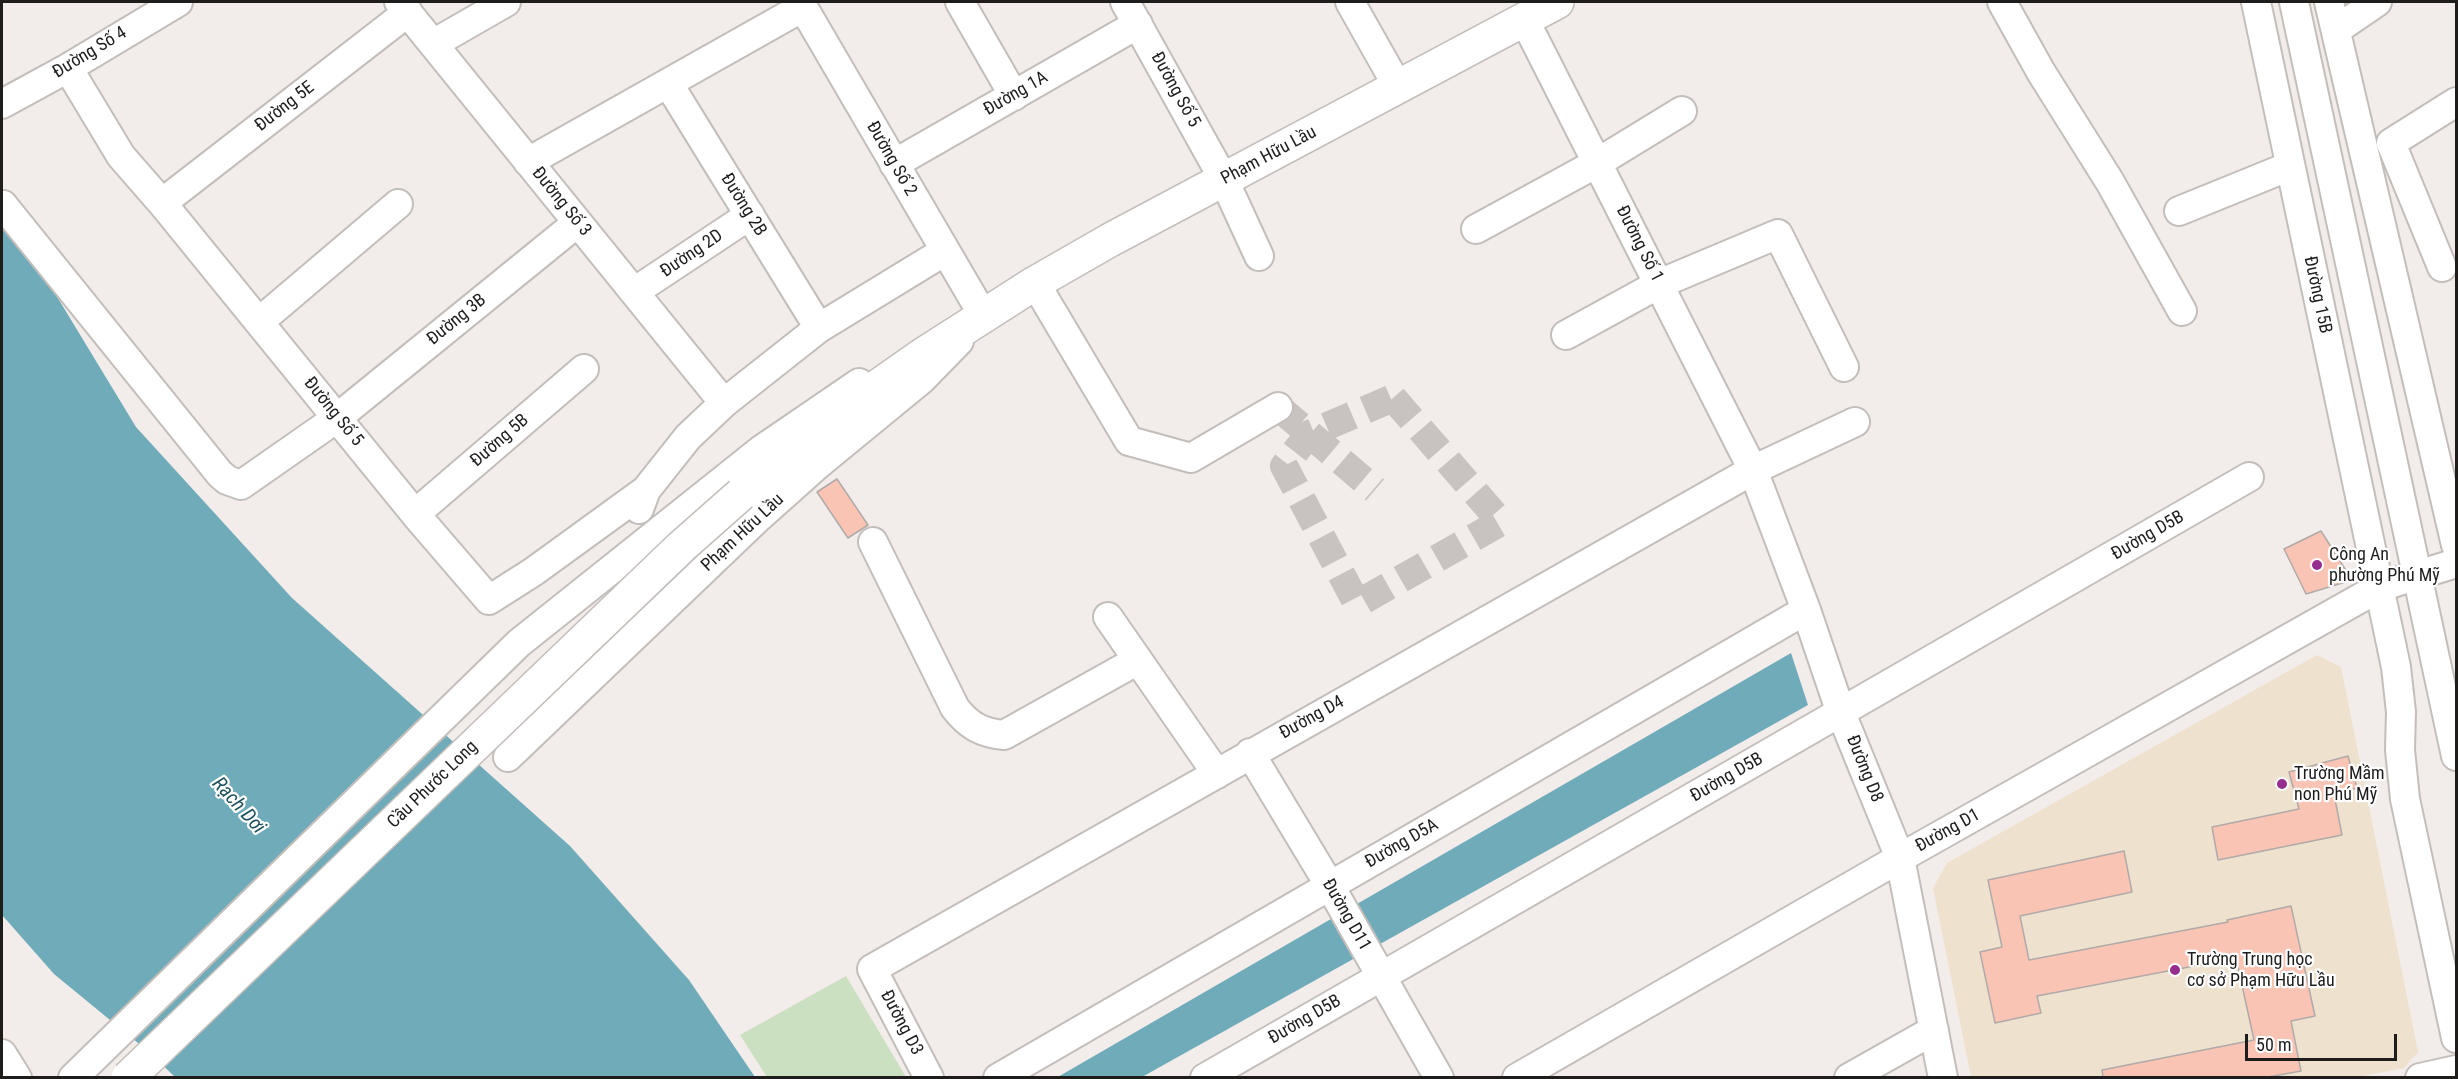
<!DOCTYPE html>
<html>
<head>
<meta charset="utf-8">
<style>
	body { margin:0 }
	#map { position:relative; width:2458px; height:1079px; overflow:hidden; background:#f2ecea; font-family:"Roboto Condensed",sans-serif }
	canvas { display:block }
	.frame { position:absolute; inset:0; border:3px solid #1f1c1c; pointer-events:none }
	.scale { position:absolute; left:2245px; top:1034px; width:152px; height:27px; box-sizing:border-box; border:3px solid #1f1c1c; border-top:0; padding-left:8px; font-size:18px; line-height:21px; white-space:nowrap; color:#1f1c1c; -webkit-text-stroke:4px #fff; paint-order:stroke }
</style>
</head>
<body>
<div id="map">
<canvas width="2458" height="1079"></canvas>
<div class="frame"></div>
<div class="scale">50 m</div>
</div>
<script>
const g = document.querySelector('canvas').getContext('2d');
g.lineJoin = 'round';
function paint(path, color) {
  g.fillStyle = color;
  g.fill(path, 'evenodd');
}
function stroke(path, color, width, dash) {
  g.strokeStyle = color;
  g.lineWidth = width;
  g.lineCap = dash ? 'butt' : 'round';
  g.setLineDash(dash || []);
  g.stroke(path);
}
function label(font, color, halo, rows, align = 'center') {
  g.font = font + ' "Roboto Condensed",sans-serif';
  g.lineWidth = 4.5;
  g.setLineDash([]);
  g.textBaseline = 'middle';
  g.strokeStyle = halo;
  g.fillStyle = color;
  for (const [text, x, y, turn = 0] of rows) {
    g.save();
    g.translate(x, y);
    g.rotate((+turn || 0) * Math.PI / 180);
    g.textAlign = isNaN(turn) ? turn : align;
    if (halo) g.strokeText(text, 0, 0);
    g.fillText(text, 0, 0);
    g.restore();
  }
}
paint(new Path2D(`
	M2317,655L2341,667L2418,1052L2404,1068L2358,1077H1971L1933,888L1947,863Z`), '#eee2ce');
paint(new Path2D(`
	M846,976L906,1077H767L740,1035Z`), '#cbdfc1');
paint(new Path2D(`
	M2,206L136,427L292,598L570,846L689,980L755,1077H175L149,1052L54,974L2,915Z
	M1791,653L1808,705L1142,1077L1056,1078Z`), '#70abba');
const building = new Path2D(`
	M837,479L868,525L848,538L817,492Z
	M2321,531L2352,580L2306,594L2284,549Z
	M2348,756L2357,788L2334,794L2342,835L2218,860L2212,827L2299,809L2289,772Z
	M2124,851L2132,892L2020,916L2029,960L2228,922L2227,920L2291,906L2315,1016L2291,1021L2301,1071L2268,1077H2103L2102,1070L2254,1040L2236,958L2037,996L2041,1013L1995,1023L1980,952L2002,947L1988,880Z`);
paint(building, '#fac4b5');
stroke(building, '#b0aaa8', 1.5);
stroke(new Path2D(`
	M1393,398L1501,522L1357,604L1284,466L1309,434Z
	M1278,407L1375,490`), '#c8c2c1', 28, [28, 14]);
const minor = new Path2D(`
	M399,2L724,403
	M800,2L983,315
	M960,2L1014,96
	M1125,2L1224,180L1259,256
	M1350,2L1398,87
	M2002,2L2041,72L2110,182L2182,311
	M2256,2L2396,667L2401,712L2400,750L2405,799L2456,1038
	M2294,2L2456,756
	M2329,2L2456,545
	M1524,19L1753,470L1806,610L1841,713L1900,858L1943,1078
	M2336,30L2377,2
	M433,44L506,2
	M68,68L121,156L162,203L415,514L489,600L533,572L646,490
	M668,83L819,328
	M2,104L68,68L178,2
	M528,162L803,7
	M894,164L1138,24
	M162,203L408,12
	M3,205L220,474L227,480L241,485L337,418L577,223
	M2179,211L2290,166
	M1476,229L1597,163L1682,111
	M2442,267L2391,143L2456,102
	M1035,283L1129,441L1191,458L1278,407
	M634,292L750,215
	M259,322L398,204
	M1566,335L1659,284L1778,234L1844,367
	M639,509L646,490L688,437L724,403L819,328L945,251
	M415,514L584,369
	M873,542L955,708C969,726 982,733 1004,735L1138,660
	M1108,617L1217,774
	M1250,753L1330,886L1439,1078
	M508,757L759,517L815,467L921,380L959,341
	M2,1054L17,1078
	M73,1078L519,643L761,450L859,383
	M929,1078L872,969L1753,470L1855,422
	M998,1078L1806,610
	M1205,1078L2249,477
	M1517,1078L1900,858L2380,587L2456,563
	M1849,1078L1934,1030
	M2420,1078L2456,1070`);
const major = new Path2D(`
	M741,494L861,398L921,356L1035,283L1110,240L1557,2`);
stroke(minor, '#c4bebb', 32);
stroke(major, '#c4bebb', 36);
stroke(minor, '#fff', 28);
stroke(major, '#fff', 33);
const majorBridge = new Path2D(`
	M128,1078L681,547L741,494`);
stroke(majorBridge, '#c4bebb', 36, []);
stroke(majorBridge, '#fff', 33);
for (const [x, y, r, color] of [
	[2317,565,6,"#962d8f"],
	[2282,784,6,"#962d8f"],
	[2175,970,6,"#962d8f"]
]) {
  const dot = new Path2D();
  dot.arc(x, y, r, 0, 2 * Math.PI);
  g.fillStyle = color;
  g.fill(dot);
  stroke(dot, '#fff', 2);
}
label('18px', '#1f1c1c', '#fff', [
	["Đường Số 4",90,53,-31],
	["Đường Số 5",1175,90,61],
	["Đường 1A",1016,94,-30],
	["Đường 5E",285,107,-38],
	["Phạm Hữu Lầu",1269,156,-28],
	["Đường Số 2",891,159,60],
	["Đường Số 3",561,202,51],
	["Đường 2B",743,205,58],
	["Đường Số 1",1639,244,63],
	["Đường 2D",692,254,-34],
	["Đường 15B",2317,295,78],
	["Đường 3B",457,320,-39],
	["Đường Số 5",333,412,51],
	["Đường 5B",500,441,-41],
	["Phạm Hữu Lầu",743,533,-43],
	["Đường D5B",2148,536,-30],
	["Đường D4",1312,718,-29],
	["Đường D8",1864,769,68],
	["Đường D5B",1727,778,-30],
	["Cầu Phước Long",433,785,-44],
	["Đường D1",1948,831,-29],
	["Đường D5A",1402,844,-30],
	["Đường D11",1346,915,60],
	["Đường D5B",1305,1020,-30],
	["Đường D3",901,1023,62]
]);
label('18px', '#1f1c1c', '#fff', [
	["Công An",2329,555],
	["phường Phú Mỹ",2329,576],
	["Trường Mầm",2294,774],
	["non Phú Mỹ",2294,795],
	["Trường Trung học",2187,960],
	["cơ sở Phạm Hữu Lầu",2187,981]
], 'left');
label('italic 20px', '#1f525e', '#fff', [
	["Rạch Dơi",238,806,48]
]);
</script>
</body>
</html>
